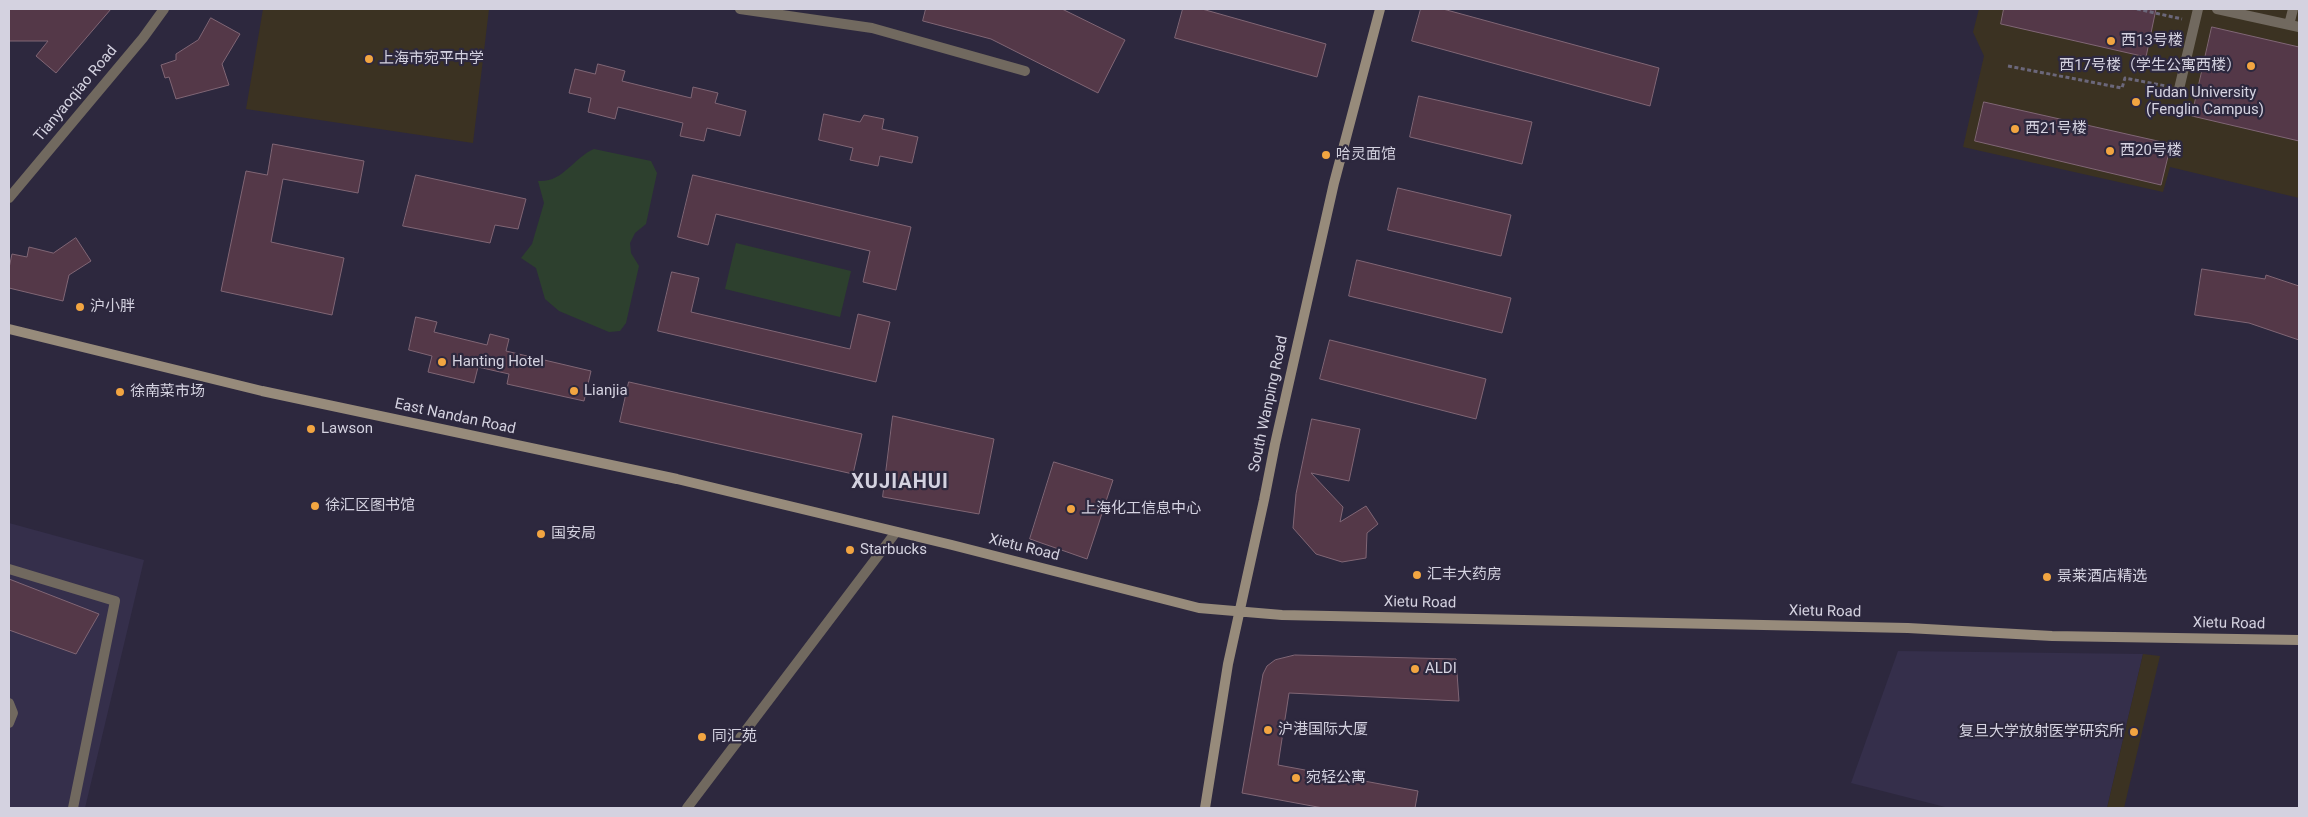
<!DOCTYPE html>
<html>
<head>
<meta charset="utf-8">
<style>
	body { margin:0 }
	#map { position:relative; width:2308px; height:817px; overflow:hidden; background:#2d283e; font-family:Roboto,sans-serif }
	canvas { display:block }
	.frame { position:absolute; inset:0; border:10px solid #d4d2e0; pointer-events:none }
</style>
</head>
<body>
<div id="map">
<canvas width="2308" height="817"></canvas>
<div class="frame"></div>
</div>
<script>
const g = document.querySelector('canvas').getContext('2d');
g.lineJoin = 'round';
function paint(path, color) {
  g.fillStyle = color;
  g.fill(path, 'evenodd');
}
function stroke(path, color, width, dash) {
  g.strokeStyle = color;
  g.lineWidth = width;
  g.lineCap = dash ? 'butt' : 'round';
  g.setLineDash(dash || []);
  g.stroke(path);
}
function label(font, color, halo, rows, align = 'center') {
  g.font = font + ' Roboto,"Noto Sans SC",sans-serif';
  g.lineWidth = 4.5;
  g.setLineDash([]);
  g.textBaseline = 'middle';
  g.strokeStyle = halo;
  g.fillStyle = color;
  for (const [text, x, y, turn = 0] of rows) {
    g.save();
    g.translate(x, y);
    g.rotate((+turn || 0) * Math.PI / 180);
    g.textAlign = isNaN(turn) ? turn : align;
    if (halo) g.strokeText(text, 0, 0);
    g.fillText(text, 0, 0);
    g.restore();
  }
}
paint(new Path2D(`
	M9,523L144,560L85,808H9Z
	M1898,651L2143,654L2107,808H1949L1851,783Z`), '#352f4b');
paint(new Path2D(`
	M263,9H489L473,143L246,109Z
	M1979,9H2299V198L2170,167L2163,192L1963,147L1984,56L1973,32Z
	M2143,654L2160,656L2124,808H2107Z`), '#3b3222');
paint(new Path2D(`
	M594,149L651,161L657,173L646,224L635,233L630,243L631,253L639,266L626,323L620,331L609,332L559,311L545,299L536,268L521,258L532,244L544,203L538,181C563,183 573,158 594,149Z
	M736,243L851,271L840,317L725,289Z`), '#2d402e');
const building = new Path2D(`
	M9,9H111L56,73L36,56L48,41H9Z
	M926,9H1062L1125,40L1098,93L991,39L923,21Z
	M1183,9H1202L1326,44L1317,77L1175,38Z
	M1421,9H1443L1659,68L1650,106L1412,41Z
	M2004,9H2156L2146,57L2001,24Z
	M211,18L240,34L222,64L229,85L176,99L169,77L165,78L161,65L176,60V54L198,40Z
	M2212,27L2299,47V141L2192,116Z
	M598,64L625,71L622,81L691,98L693,87L718,93L715,103L746,111L740,136L707,128L704,141L680,136L683,123L618,107L615,119L588,112L591,98L569,93L575,69L595,74Z
	M1419,96L1532,122L1522,164L1410,137Z
	M1984,102L2171,144L2161,185L1975,141Z
	M824,114L860,122L864,115L884,119L882,129L918,137L912,163L880,156L878,166L850,160L853,148L819,140Z
	M273,144L364,161L358,193L283,179L271,242L344,258L332,315L221,291L246,171L267,175Z
	M416,175L526,199L518,229L495,225L490,243L403,226Z
	M693,175L911,227L896,290L863,282L870,251L716,214L708,245L678,237Z
	M1398,188L1511,215L1501,256L1388,230Z
	M76,238L91,261L69,275L63,301L9,288V268L12,254L27,257L29,247L53,253Z
	M1357,260L1511,298L1502,333L1349,296Z
	M2202,269L2265,279L2266,275L2299,286V340L2249,323L2195,315Z
	M672,272L699,278L691,312L850,349L858,314L890,322L876,382L658,331Z
	M416,317L437,322L434,332L487,345L490,334L509,339L506,351L591,371L584,401L507,384L509,374L478,367L474,383L428,372L432,356L409,350Z
	M1330,340L1486,379L1476,419L1320,379Z
	M629,382L862,434L853,474L620,422Z
	M893,416L994,439L979,514L883,497Z
	M1312,419L1360,429L1349,481L1311,473L1343,507L1340,522L1366,506L1378,524L1367,533L1366,558L1342,562L1316,554L1293,528L1296,494Z
	M1054,462L1113,480L1087,559L1030,539Z
	M9,579L99,614L76,654L9,630Z
	M1295,655L1456,659L1459,701L1289,693L1278,765L1418,791L1415,808H1323L1242,793L1263,674L1267,666L1275,660Z`);
paint(building, '#543848');
stroke(building, '#806675', 1);
stroke(new Path2D(`
	M2137,9L2182,19
	M2008,66L2122,88L2125,78L2166,86`), '#6b677a', 3, [4, 2.5]);
stroke(new Path2D(`
	M740,9L872,28L1025,71
	M9,569L115,601L73,808
	M9,703L13,713L9,723`), '#71695f', 10);
stroke(new Path2D(`
	M2217,9L2299,27
	M2289,25L2293,9
	M2179,89L2198,9
	M687,808L896,532`), '#71695f', 10);
stroke(new Path2D(`
	M9,198L143,38L164,9`), '#71695f', 10);
stroke(new Path2D(`
	M9,329L262,391L677,479L952,545L1199,608L1282,615L1908,628L2052,636L2299,640
	M1205,808L1228,664L1264,500L1275,444L1334,183L1380,9`), '#978b7b', 10);
for (const [x, y, r, color] of [
	[2111,41,5,"#f2a541"],
	[369,59,5,"#f2a541"],
	[2251,66,5,"#f2a541"],
	[2136,102,5,"#f2a541"],
	[2015,129,5,"#f2a541"],
	[2110,151,5,"#f2a541"],
	[1326,155,5,"#f2a541"],
	[80,307,5,"#f2a541"],
	[442,362,5,"#f2a541"],
	[574,391,5,"#f2a541"],
	[120,392,5,"#f2a541"],
	[311,429,5,"#f2a541"],
	[315,506,5,"#f2a541"],
	[1071,509,5,"#f2a541"],
	[541,534,5,"#f2a541"],
	[850,550,5,"#f2a541"],
	[1417,575,5,"#f2a541"],
	[2047,577,5,"#f2a541"],
	[1415,669,5,"#f2a541"],
	[1268,730,5,"#f2a541"],
	[2134,732,5,"#f2a541"],
	[702,737,5,"#f2a541"],
	[1296,778,5,"#f2a541"]
]) {
  const dot = new Path2D();
  dot.arc(x, y, r, 0, 2 * Math.PI);
  g.fillStyle = color;
  g.fill(dot);
  stroke(dot, '#2d283e', 2);
}
label('15px', '#d4d2e0', '#2d283e', [
	["西13号楼",2121,41],
	["上海市宛平中学",379,59],
	["西17号楼（学生公寓西楼）",2241,66,"right"],
	["Fudan University",2146,93],
	["(Fenglin Campus)",2146,110],
	["西21号楼",2025,129],
	["西20号楼",2120,151],
	["哈灵面馆",1336,155],
	["沪小胖",90,307],
	["Hanting Hotel",452,362],
	["Lianjia",584,391],
	["徐南菜市场",130,392],
	["Lawson",321,429],
	["徐汇区图书馆",325,506],
	["上海化工信息中心",1081,509],
	["国安局",551,534],
	["Starbucks",860,550],
	["汇丰大药房",1427,575],
	["景莱酒店精选",2057,577],
	["ALDI",1425,669],
	["沪港国际大厦",1278,730],
	["复旦大学放射医学研究所",2124,732,"right"],
	["同汇苑",712,737],
	["宛轻公寓",1306,778]
], 'left');
label('15px', '#d4d2e0', '#2d283e', [
	["Tianyaoqiao Road",76,94,-50],
	["South Wanping Road",1269,404,-78],
	["East Nandan Road",455,417,12],
	["Xietu Road",1024,548,14],
	["Xietu Road",1420,603,1],
	["Xietu Road",1825,612,1],
	["Xietu Road",2229,624,1]
]);
g.letterSpacing = '1px';
label('bold 20px', '#d4d2e0', '#2d283e', [
	["XUJIAHUI",900,483]
]);
g.letterSpacing = '0px';
</script>
</body>
</html>
